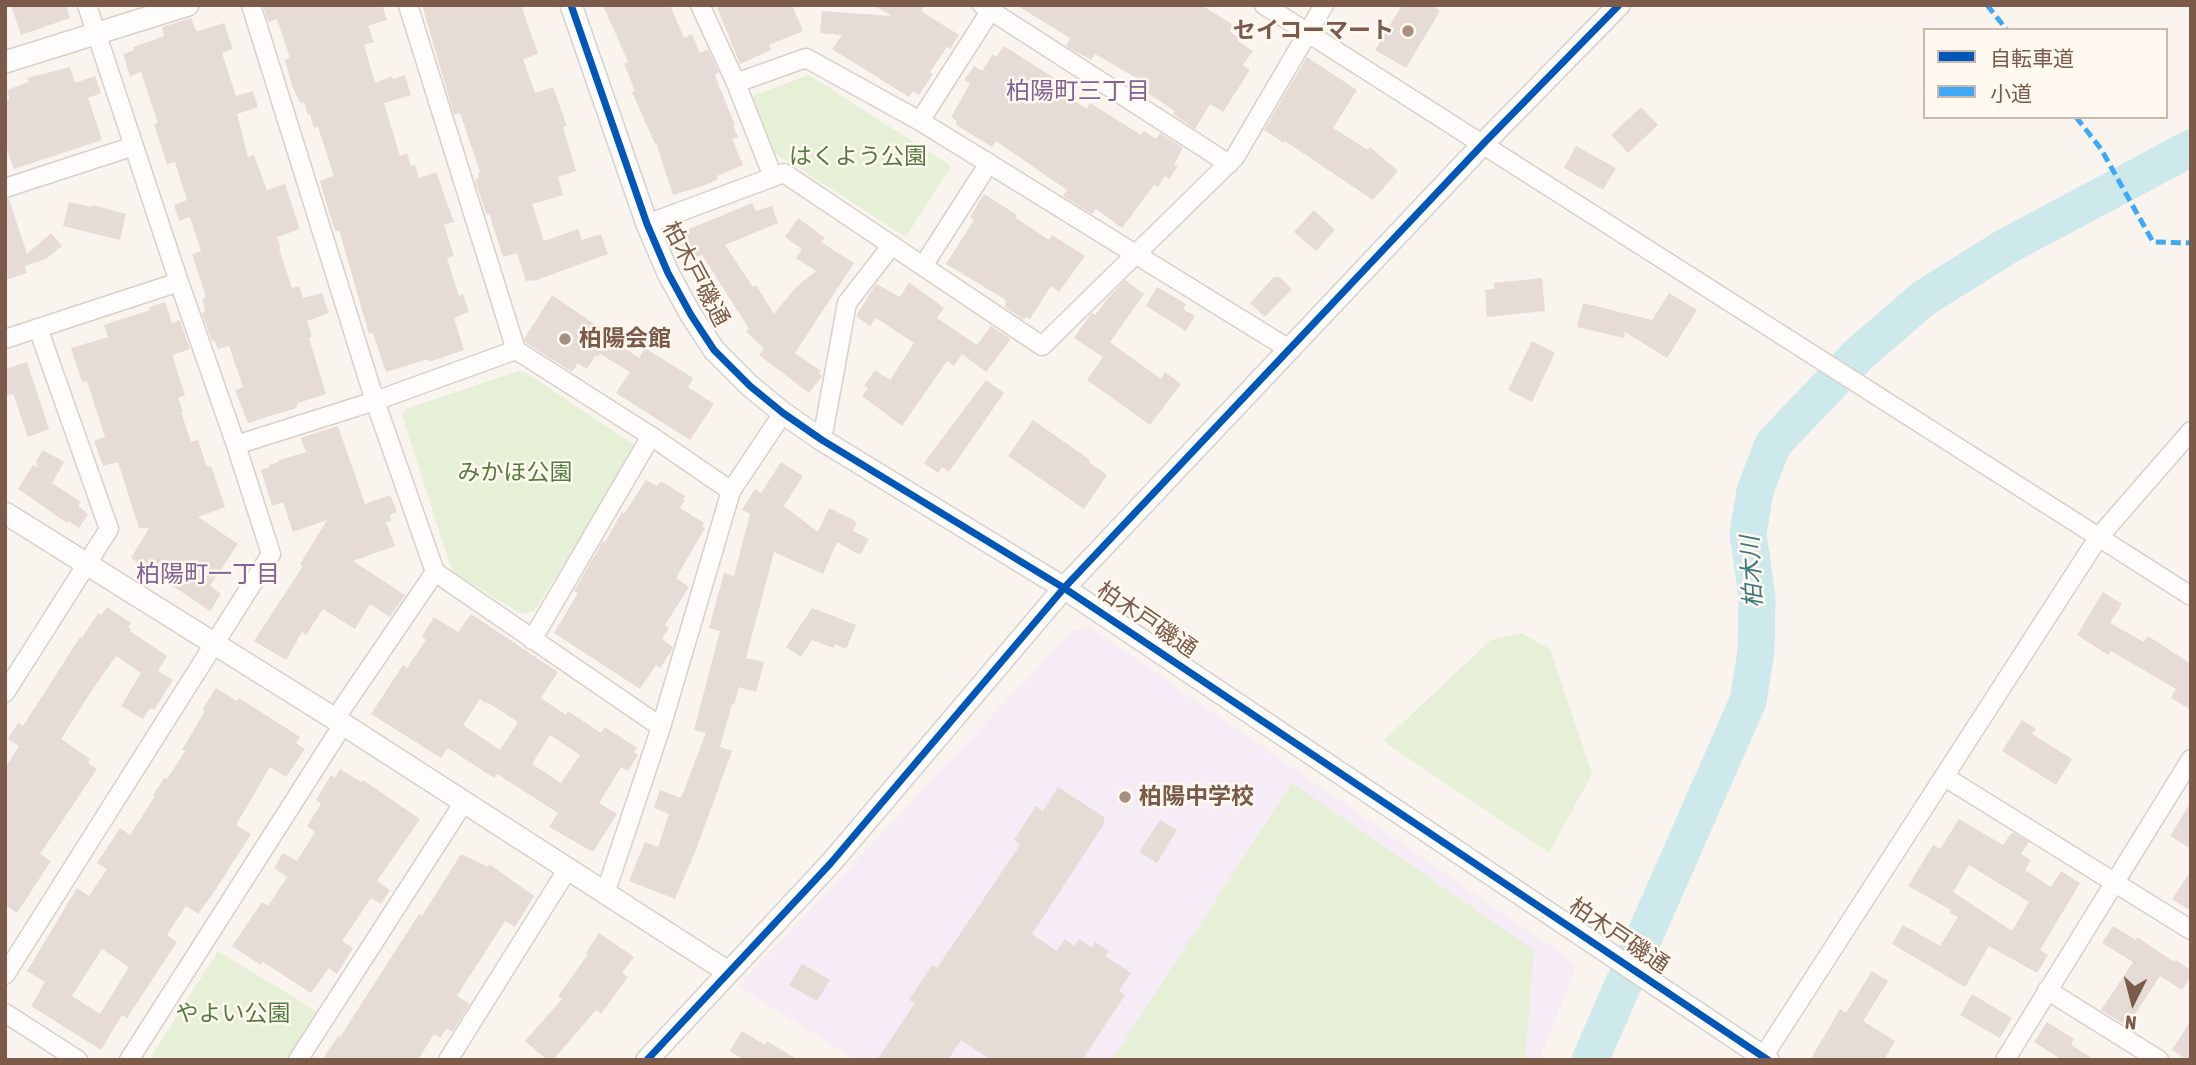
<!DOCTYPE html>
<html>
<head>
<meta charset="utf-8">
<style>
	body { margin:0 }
	#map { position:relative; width:2196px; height:1065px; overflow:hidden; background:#f9f4ee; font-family:"Asap Condensed","Noto Sans JP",sans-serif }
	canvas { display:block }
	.frame { position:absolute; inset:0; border:7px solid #7b5a49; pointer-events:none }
	.legend { position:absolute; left:1923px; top:28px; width:245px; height:91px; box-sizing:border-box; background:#fff9f0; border:2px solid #cab9ad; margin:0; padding:9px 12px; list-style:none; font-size:21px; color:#7b5a49 }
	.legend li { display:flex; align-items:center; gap:14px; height:35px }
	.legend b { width:35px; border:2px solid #cab9ad }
	.north { position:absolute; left:2098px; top:967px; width:70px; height:70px; -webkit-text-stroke:5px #fff9f0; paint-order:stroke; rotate:186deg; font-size:19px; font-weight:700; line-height:28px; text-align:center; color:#7b5a49 }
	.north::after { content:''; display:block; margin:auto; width:24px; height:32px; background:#7b5a49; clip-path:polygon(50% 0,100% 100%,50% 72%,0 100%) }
</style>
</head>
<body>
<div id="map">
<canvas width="2196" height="1065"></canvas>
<div class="frame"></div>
<ul class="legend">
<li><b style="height:9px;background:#0057b8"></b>自転車道</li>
<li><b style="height:9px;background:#3fa9f5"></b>小道</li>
</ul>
<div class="north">N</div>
</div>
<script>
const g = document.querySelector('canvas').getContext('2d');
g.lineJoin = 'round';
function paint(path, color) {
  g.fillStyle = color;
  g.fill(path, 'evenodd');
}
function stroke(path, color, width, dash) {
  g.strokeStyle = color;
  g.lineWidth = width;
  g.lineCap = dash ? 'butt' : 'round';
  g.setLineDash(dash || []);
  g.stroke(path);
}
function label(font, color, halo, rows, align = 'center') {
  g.font = font + ' "Asap Condensed","Noto Sans JP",sans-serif';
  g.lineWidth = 5;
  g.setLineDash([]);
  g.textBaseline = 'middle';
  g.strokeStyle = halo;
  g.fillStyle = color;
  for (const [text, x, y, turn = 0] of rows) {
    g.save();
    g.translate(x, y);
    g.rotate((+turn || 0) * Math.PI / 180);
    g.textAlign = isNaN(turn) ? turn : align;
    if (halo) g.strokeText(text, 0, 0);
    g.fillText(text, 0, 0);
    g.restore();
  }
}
paint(new Path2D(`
	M1090,627L1577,965L1539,1060H856L738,986L1073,630Z`), '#f5ecf5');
paint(new Path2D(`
	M809,75L951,166L906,237L772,151L752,96Z
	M518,371L525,372L633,444L636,451L534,611L522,614L455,574L451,568L402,415L406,409Z
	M1521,633L1550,649L1592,774L1549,853L1383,741L1491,640Z
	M1292,783L1534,950L1525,1060H1112Z
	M218,951L319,1013L290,1060H149Z`), '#e6f0d7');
stroke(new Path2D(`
	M1590,1060L1748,701L1756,652L1757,597L1748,534L1755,491L1773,444L1858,355L1924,298L2007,246L2191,148`), '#cee9eb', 37);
paint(new Path2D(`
	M11,5H66L70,18L21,35Z
	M263,5H382L387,20L368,26L374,42L364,45L375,83L392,76L393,79L405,75L411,95L384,103L400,156L407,153L411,166L415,165L419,178L436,172L454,222L444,225L454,256L447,258L459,296L463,294L469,312L454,318L464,350L429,362L428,359L386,372L373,333L369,334L339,230L335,231L328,209L320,181L334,176L318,127L314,128L310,114L308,115L304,102L301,104L292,86L285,60L290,58L277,19L268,22Z
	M422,5H521L538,54L523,59L535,93L553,87L567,126L563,127L576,171L558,177L563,195L532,204L544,241L578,229L582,240L601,234L608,254L537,280L526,281L517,253L503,257L489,213L486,214L475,180L479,178L478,173L480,172L460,113L454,115Z
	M603,5H670L684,38L692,34L700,53L708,49L719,73L715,74L717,81L735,125L733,126L738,137L732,139L743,165L717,176L718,179L705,185L673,195L656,143L655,144L632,92L635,91L624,64L628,62Z
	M716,5H792L803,31L769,45L771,50L740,64Z
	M873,5H925L921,11L959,35L950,49L947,47L930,72L933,74L919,95L913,91L909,97L832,49L842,35L820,33L822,11L892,16Z
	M1016,5H1201L1232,24L1230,32L1239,38L1238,41L1253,51L1243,65L1250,70L1223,112L1210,104L1195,129L1173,114L1175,111L1134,84L1138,79L1095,54L1091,60L1071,49L1066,46L1070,38Z
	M1402,5H1431L1440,11L1406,68L1375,50Z
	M191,18L196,31H199L224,23L233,49L222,53L236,96L253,91L258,107L237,114L248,157L254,155L267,190L285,184L300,229L277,237L281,248L279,249L292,288L299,286L303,298L322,293L329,313L307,321L312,337L309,338L326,394L298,403L296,408L248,423L235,390L243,387L229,346L218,349L214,340L212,341L202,313L205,311L202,299L206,297L192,254L201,251L190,217L179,221L174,205L187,200L175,162L167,164L154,124L158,123L141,72L130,76L123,54L134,50L133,47L164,36L162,27Z
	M1004,46L1059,81L1055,88L1087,109L1090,103L1141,135L1144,131L1156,139L1160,133L1183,148L1174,164L1178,166L1169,179L1165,176L1158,187L1154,185L1122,228L1096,209L1092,214L1063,196L1067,190L996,141L992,147L955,124L957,121L951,117L970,84L964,80L974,66L982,71L993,54L996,57Z
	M1307,57L1357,90L1333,128L1368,150L1370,147L1398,171L1373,200L1285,141L1284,143L1264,130Z
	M70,67L75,83L95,76L101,93L88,98L102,140L14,169L5,144V101L10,99L7,90L29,82L27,78Z
	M1641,107L1658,125L1628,153L1611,135Z
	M1576,146L1616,168L1603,190L1564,168Z
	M984,194L1017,215L1016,218L1049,240L1052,235L1085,256L1059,292L1051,286L1030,319L1026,317L1024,320L1005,307L1006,300L946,264L974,220L970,217Z
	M5,199H9L27,254L51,233L62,246L46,259L25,266L27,273L5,280Z
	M69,202L92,207L93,205L126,214L120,240L63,226Z
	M752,203L756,211L772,206L778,223L725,245L753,287L756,285L774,314L796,287L816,271L796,258L802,249L785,237L798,218L825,238L821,242L854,263L795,353L821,371L819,373L822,376L809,393L759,355L764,349L746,331L749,329L702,255L688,261L677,234Z
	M1314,210L1335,230L1316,251L1294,232Z
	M1274,277H1280L1292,289L1265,317L1250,303Z
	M1542,278L1545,311L1487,317L1485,290L1494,289V283Z
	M1125,280L1144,294L1110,342L1161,379L1165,372L1181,384L1150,425L1087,380L1103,357L1074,338L1090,315L1092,313L1095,315L1108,298Z
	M909,282L944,308L937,318L977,345L991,326L1011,339L986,372L962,354L954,366L947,361L902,426L862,396L868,388L864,386L875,370L890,380L914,343L876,318L870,326L856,316L876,284L900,297Z
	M1157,287L1186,304L1183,309L1195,316L1186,331L1146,306Z
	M1669,293L1697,310L1667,358L1625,332L1624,338L1577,327L1583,303L1652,320Z
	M552,295L609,334L608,337L639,358L645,348L693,378L688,387L714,404L690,440L616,393L630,372L600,354L598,357L596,355L587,369L578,363L572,372L526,343L524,339Z
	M165,302L172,323L180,320L190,349L172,355L185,395L178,398L183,411L181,412L191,442L198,440L207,467L211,466L225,507L198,517L238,544L210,586L221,594L210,611L131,558L149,528H139L118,462L103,466L94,441L105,437L87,381L82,382L71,348L108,337L104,325L150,310L149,307Z
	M1532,341L1555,353L1532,402L1508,390Z
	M27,362L49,429L28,437L13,394L5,396V369Z
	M986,380L1004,393L949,472L942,467L938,473L924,463Z
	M1033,420L1090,460L1089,462L1107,475L1084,509L1008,456Z
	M338,426L365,504L390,495L397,512L390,515L391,521L386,522L395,546L353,561L405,595L390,617L370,604L355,629L323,609L306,635L302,632L286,660L254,641L303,566L300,564L327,520L293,532L283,502L272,506L261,470L270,467L269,465L279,462V460L306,452L300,438Z
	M43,450L64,462L52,483L81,502L78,506L88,514L79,528L68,521L67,523L18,489L33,465L38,468L36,461Z
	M781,462L803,476L784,506L818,532L829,508L857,522L853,531L869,539L860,555L837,542L823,574L774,552L746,658L764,662L756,692L739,687L734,705L732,704L720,747L732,751L695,852L675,899L629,881L645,842L658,847L669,814L654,808L660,790L681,798L706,733L694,730L720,631L709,628L724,573L734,576L750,514L742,510L755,489L761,493Z
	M646,480L657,486L661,481L685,496L683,499L685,500L680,508L704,523L702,526L705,528L676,578L689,587L665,625L669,628L662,639L673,647L672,650L660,668L656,665L640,689L554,633L578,593L574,591L603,541L605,542L622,512L624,514Z
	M2103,592L2122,604L2110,623L2144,642L2148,636L2191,664V710L2171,698L2176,689L2111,651L2108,655L2077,635Z
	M107,607L131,623L128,627L131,629L130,631L167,656L158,671L173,680L154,710L150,708L143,719L121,706L141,673L116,656L92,690L61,739L90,759L88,763L97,769L40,854L51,861L17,913L5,905V768L19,746L8,739L18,723L23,726L80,637L82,638L98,613L101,615Z
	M812,608L856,625L846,649L835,644L833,648L812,640L801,657L786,647Z
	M471,614L558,672L541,698L566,715L568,711L601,733L605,727L637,748L634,752L638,755L628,771L621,767L599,803L617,814L593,852L549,827L558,813L497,774L494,778L448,748L441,758L371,714L403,665L407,668L426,640L422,636L434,617L458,632ZM480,699L486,704L487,702L518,722L500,750L463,725ZM550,735L580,755L561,783L532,764Z
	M216,688L237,701L239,698L300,737L296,743L305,749L286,777L270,767L236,825L251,834L216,889L198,914L186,906L167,935L177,942L127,1018L122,1015L101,1050L31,1006L45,982L27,971L77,888L89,896L107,869L97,863L120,828L130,835L155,796L153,795L164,778L167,779L185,751L182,750L205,711L202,710ZM102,949L129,967L100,1014L72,996Z
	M2022,720L2036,729L2032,734L2072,759L2056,785L2002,751Z
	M340,769L361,782L363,780L420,819L377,881L390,890L381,904L371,898L342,941L353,948L337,974L329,968L311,993L263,962L261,965L232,946L262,902L268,906L287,877L274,868L283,853L297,861L315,832L307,826L321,804L316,800L331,775L335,778Z
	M1058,787L1104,817V824L1032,934L1057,951L1065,939L1074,946L1079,939L1092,948L1095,942L1109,951L1105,956L1131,973L1119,991L1125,995L1082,1060H991L961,1040L948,1060H877L915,1003L909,1000L932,965L937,968L1020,845L1014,840L1036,806L1043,811Z
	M2191,802V849L2170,836Z
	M1959,819L2003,845L2012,832L2029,842L2021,854L2031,860L2025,870L2051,887L2061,871L2080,883L2040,950L2048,955L2037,973L1989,946L1965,987L1892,944L1903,925L1940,946L1958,917L1949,912L1951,910L1908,886L1933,845L1940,849ZM1969,865L2029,902L2012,931L1953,892Z
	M1160,820L1177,830L1157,863L1139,852Z
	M461,854L488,867L489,864L534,896L515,927L505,921L457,996L470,1004L452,1032L447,1028L440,1038L434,1034L418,1060H322L338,1036L340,1037L419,914L422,916Z
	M2191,871V911L2172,899Z
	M2113,926L2136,940L2137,937L2174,962L2176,960L2191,970V976L2182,990L2160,976L2127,1026L2101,1010L2133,962L2102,943Z
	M599,933L634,957L622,973L628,977L601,1014L596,1010L553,1060H547L525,1041L562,999L558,996L588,954L586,953Z
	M802,964L830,980L817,1001L789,985Z
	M1872,971L1888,981L1863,1021L1895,1041L1884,1060H1810L1840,1009L1846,1013Z
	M1972,994L2012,1018L2000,1038L1960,1015Z
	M2191,1020V1060H2188L2172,1050Z
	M2047,1022L2074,1039L2071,1045L2095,1060H2062L2034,1042Z
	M742,1031L765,1045L767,1041L798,1060H744L730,1051Z`), '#e6dcd5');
const minor = new Path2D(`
	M251,5L375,401L435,572L661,727
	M408,5L516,350L651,436L731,491L661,727L605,894
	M700,5L736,83L773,177
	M982,5L1229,164
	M1264,5L2191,596
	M736,83L806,58L920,121L1289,349
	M920,121L994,5
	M5,188L134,146
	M647,224L784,173L1042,346L1235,157L1324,5
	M923,266L989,163
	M5,339L179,282
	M822,440L847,303L892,245
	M236,445L375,401L516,350
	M731,491L783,413
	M532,640L651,436
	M5,693L109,529L38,328
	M335,719L435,572
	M1945,777L2191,930
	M5,975L271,554L236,445L179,282L87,5
	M2047,990L2159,1060
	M5,1013L78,1060
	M129,1060L342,726
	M298,1060L464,802
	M448,1060L567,870
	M1761,1060L2098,538L2191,431
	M2005,1060L2191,759`);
const tertiary = new Path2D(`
	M571,5L647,224L668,273L691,315L714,350L750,386L783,413L822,440L1064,588L1768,1060
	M5,62L188,5
	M5,513L335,719L728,972
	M647,1060L830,864L1064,588L1483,144L1619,5`);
stroke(minor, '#d8d0ca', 21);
stroke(tertiary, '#d8d0ca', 24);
stroke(minor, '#fefdfc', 18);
stroke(tertiary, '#fefdfc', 21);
stroke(new Path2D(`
	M1987,5L2007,30
	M2076,117L2101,149L2153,242L2191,243`), '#3fa9f5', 5, [10, 5]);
stroke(new Path2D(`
	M571,5L647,224L668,273L691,315L714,350L750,386L783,413L822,440L1064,588L1768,1060
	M647,1060L830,864L1064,588L1483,144L1619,5`), '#0057b8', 7);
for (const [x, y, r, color] of [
	[1408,31,7,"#a79083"],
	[565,339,7,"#a79083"],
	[1125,797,7,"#a79083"]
]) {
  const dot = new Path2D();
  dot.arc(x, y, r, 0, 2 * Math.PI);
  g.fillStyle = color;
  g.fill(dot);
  stroke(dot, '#fff9f0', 2.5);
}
label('bold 23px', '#7b5a49', '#fff9f0', [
	["セイコーマート",1394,31,"right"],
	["柏陽会館",579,339],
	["柏陽中学校",1139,797]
], 'left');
label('23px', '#527b3d', '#fff9f0', [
	["はくよう公園",858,157],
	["みかほ公園",515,473],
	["やよい公園",233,1014]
]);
label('23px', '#7b5a49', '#fff9f0', [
	["柏木戸磯通",696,274,62],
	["柏木戸磯通",1147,620,34],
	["柏木戸磯通",1619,936,34]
]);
label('24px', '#836297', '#fff9f0', [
	["柏陽町三丁目",1078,91],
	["柏陽町一丁目",208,574]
]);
label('italic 24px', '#3b7881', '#fff9f0', [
	["柏木川",1752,572,-93]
]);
</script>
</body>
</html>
